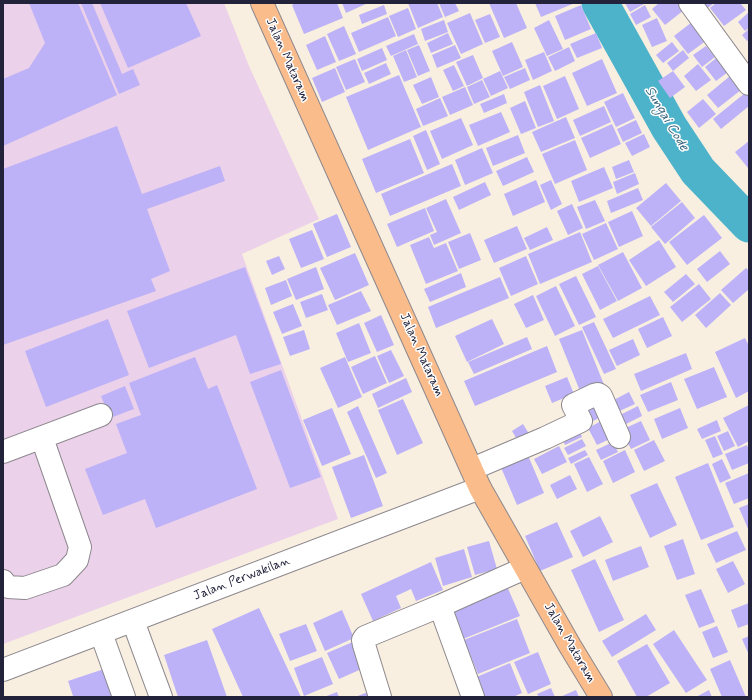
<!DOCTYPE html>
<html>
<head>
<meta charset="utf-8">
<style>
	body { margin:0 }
	#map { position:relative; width:752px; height:700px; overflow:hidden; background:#f8efe0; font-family:Mynerve,sans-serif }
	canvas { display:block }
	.frame { position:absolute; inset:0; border:4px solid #22223b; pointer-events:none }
</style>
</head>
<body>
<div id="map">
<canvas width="752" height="700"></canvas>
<div class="frame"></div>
</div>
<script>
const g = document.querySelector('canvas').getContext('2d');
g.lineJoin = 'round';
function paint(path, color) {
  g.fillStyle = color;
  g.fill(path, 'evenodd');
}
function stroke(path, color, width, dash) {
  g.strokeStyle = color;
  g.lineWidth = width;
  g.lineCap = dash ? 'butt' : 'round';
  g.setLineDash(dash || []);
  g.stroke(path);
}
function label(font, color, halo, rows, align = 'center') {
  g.font = font + ' Mynerve,sans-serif';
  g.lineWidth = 3;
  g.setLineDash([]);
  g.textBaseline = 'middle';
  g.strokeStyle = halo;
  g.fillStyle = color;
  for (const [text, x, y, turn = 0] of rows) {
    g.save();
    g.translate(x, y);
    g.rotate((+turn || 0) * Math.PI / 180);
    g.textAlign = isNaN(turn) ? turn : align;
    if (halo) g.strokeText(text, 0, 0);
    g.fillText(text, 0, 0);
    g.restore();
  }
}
paint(new Path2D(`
	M3,3H224L249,66L319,219L242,254L338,519L3,644Z`), '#ecd1ea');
stroke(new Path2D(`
	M600,3L669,127L698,171L749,224`), '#4db3cb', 37);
paint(new Path2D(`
	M29,3H78L117,95L3,146V79L29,68L45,43Z
	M81,3H92L122,74L133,69L140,85L119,94Z
	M100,3H186L201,36L128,68Z
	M296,3H337L343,18L304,34L292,5Z
	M342,3H368L346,13Z
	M408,3H437L443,17L418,28Z
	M439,3H455L459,11L445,17Z
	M489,3H516L527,28L504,38Z
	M535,3H575L541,17Z
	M625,3H644V4L630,12Z
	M659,3H678L684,10L665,25L652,9Z
	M698,3H714L703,12Z
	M716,3H740L746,10L724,26L710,8Z
	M384,5L387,14L362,24L359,15Z
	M581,5L591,29L565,40L555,16Z
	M645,5L651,17L636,25L630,14Z
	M408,8L416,29L398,37L389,16Z
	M749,12V28L745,31L738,22Z
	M470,13L483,44L461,54L447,23Z
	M490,14L500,37L485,43L475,20Z
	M388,17L396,36L359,52L351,33Z
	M657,18L667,41L652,47L642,25Z
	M444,20L448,32L425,41L421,29Z
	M549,20L563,49L547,56L534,28Z
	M692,22L707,40L688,54L674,36Z
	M344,26L356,54L339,61L327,34Z
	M749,29V40L747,41L742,35Z
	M448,33L453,44L431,53L427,43Z
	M596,33L602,48L577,58L570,44Z
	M414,34L418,44L391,56L386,46Z
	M325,36L336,62L317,70L306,45Z
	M512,42L523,67L503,76L492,51Z
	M672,42L679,51L663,63L656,55Z
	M419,45L430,71L418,76L407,50Z
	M455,45L461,58L437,68L432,55Z
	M706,46L715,57L702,67L693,55Z
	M569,47L575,61L555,71L548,57Z
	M382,48L387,60L362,71L357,59Z
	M406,50L417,77L404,82L393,56Z
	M683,50L689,58L673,71L667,63Z
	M544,52L552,71L533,80L525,60Z
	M473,55L483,78L467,86L456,62Z
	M720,55L732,69L716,81L705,67Z
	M355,59L365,82L346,90L336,67Z
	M602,59L617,93L587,106L572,73Z
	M386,63L391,74L369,84L364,73Z
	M698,64L711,80L696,91L684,76Z
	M454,65L464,86L453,91L443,70Z
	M335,68L345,92L322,102L312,78Z
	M525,68L530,80L510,89L504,77Z
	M500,71L508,88L491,96L483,79Z
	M673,71L685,87L670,98L658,81Z
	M399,75L421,127L368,150L346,97Z
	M565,76L579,109L557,119L543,86Z
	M730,76L741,90L718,108L707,95Z
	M431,77L439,97L422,104L413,85Z
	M482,80L490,97L474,104L467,87Z
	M540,85L554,121L538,127L524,92Z
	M465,87L473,105L450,115L442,97Z
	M623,93L635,118L616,127L604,102Z
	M745,93L749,97V106L721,129L713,119Z
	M504,94L507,103L484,113L480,104Z
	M440,98L448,116L423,126L416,109Z
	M703,99L716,114L699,128L687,112Z
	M525,101L536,128L521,134L510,108Z
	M604,106L611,122L580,136L573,120Z
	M501,112L510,132L478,146L469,125Z
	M566,117L575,138L541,152L532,132Z
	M461,118L473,145L442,159L430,131Z
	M636,120L642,133L623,142L617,129Z
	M612,124L621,144L590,158L581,138Z
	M117,126L142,194L220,166L225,181L147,209L170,271L151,279L156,291L3,345V169Z
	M426,130L440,164L427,170L413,136Z
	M644,134L650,147L632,156L625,143Z
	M518,135L525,153L493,166L486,148Z
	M410,139L424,173L376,193L362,159Z
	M575,140L587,170L555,184L542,154Z
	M749,141V167L748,168L735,152Z
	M482,148L493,173L465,185L455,160Z
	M527,157L534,172L503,186L496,171Z
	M629,160L634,172L616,179L612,167Z
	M452,164L461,186L390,216L381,194Z
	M604,167L613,188L579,202L571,181Z
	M635,173L639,184L617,194L613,182Z
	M536,180L545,202L513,216L504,194Z
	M551,180L562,204L551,210L540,185Z
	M485,182L491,195L459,210L453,197Z
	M666,183L681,201L651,226L636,208Z
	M638,188L643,200L611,213L607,201Z
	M446,199L461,233L434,245L430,235L437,232L426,208Z
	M595,200L605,221L586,229L577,207Z
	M682,202L695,218L665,244L651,227Z
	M572,204L583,228L568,235L557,211Z
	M425,208L434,231L397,247L387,224Z
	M632,211L643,236L619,247L608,222Z
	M337,214L351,247L327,257L313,224Z
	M704,215L722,238L687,265L669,242Z
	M606,223L618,249L594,260L582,234Z
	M517,226L527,249L494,263L484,240Z
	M547,227L553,240L530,250L524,238Z
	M312,230L324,259L301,268L289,239Z
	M580,232L592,262L540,284L528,254Z
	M470,233L481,260L459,269L448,242Z
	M429,237L434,248L446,243L458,271L426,284L410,245Z
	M659,240L676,267L646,286L629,260Z
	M720,251L730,264L707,282L697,269Z
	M623,252L642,288L618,301L598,265Z
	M355,253L369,285L335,300L320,268Z
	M279,256L285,269L272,275L266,261Z
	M526,256L538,284L511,296L499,268Z
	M598,266L617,301L600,310L582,274Z
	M245,267L281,364L250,374L236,335L149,368L127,311Z
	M316,267L324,289L296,300L287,279Z
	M746,268L749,271V289L733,303L721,290Z
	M461,273L466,287L430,302L424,289Z
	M686,274L695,284L673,302L664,292Z
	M576,276L596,317L579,325L559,284Z
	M500,277L509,298L436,328L428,307Z
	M286,280L292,296L271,305L265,288Z
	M699,284L711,299L682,322L670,307Z
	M556,286L575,326L555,336L536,296Z
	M361,291L371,311L337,325L328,305Z
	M720,293L731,305L706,328L695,315Z
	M322,294L328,310L306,318L300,302Z
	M533,295L544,320L526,328L514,304Z
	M650,296L660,315L613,338L603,319Z
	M293,304L302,326L282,334L273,312Z
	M381,315L394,345L377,352L364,323Z
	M663,317L672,336L647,348L638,329Z
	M108,319L129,375L46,407L25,351Z
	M492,319L504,344L467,362L455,336Z
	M594,322L616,369L604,374L582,327Z
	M359,323L371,353L348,362L336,333Z
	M304,330L310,349L290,356L283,337Z
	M582,330L605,387L582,396L559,339Z
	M527,337L532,349L474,374L468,362Z
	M745,338L749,346V391L736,398L715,352Z
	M633,339L640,355L617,366L609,350Z
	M547,346L557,372L475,406L464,381Z
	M391,350L404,376L389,383L377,356Z
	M686,353L692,369L641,391L634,374Z
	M375,356L387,383L363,394L351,367Z
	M195,357L208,389L217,385L257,489L156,528L145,499L103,515L85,469L127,453L116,424L141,415L129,383Z
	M345,357L362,397L338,408L320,368Z
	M714,367L727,397L697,409L684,379Z
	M281,370L321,477L290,488L250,382Z
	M567,377L574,394L552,403L545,386Z
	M406,378L412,392L378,408L372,394Z
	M671,382L678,400L648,412L640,395Z
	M125,386L134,409L110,418L101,396Z
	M629,392L635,404L613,414L608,403Z
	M403,399L423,443L397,455L378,410Z
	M595,401L603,416L587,424L580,409Z
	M749,405V441L738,447L723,418Z
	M358,406L387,473L376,478L347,412Z
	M638,406L642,416L620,427L616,417Z
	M332,408L351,454L322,466L303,420Z
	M680,408L688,428L662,439L654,419Z
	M607,418L616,436L597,445L588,428Z
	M717,420L721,431L702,439L697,429Z
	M641,421L650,440L631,449L621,430Z
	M523,424L531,437L519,443L512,431Z
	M578,428L582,437L565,445L561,436Z
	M728,431L735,446L724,451L717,436Z
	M715,436L723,454L713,458L705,440Z
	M582,439L586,446L568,455L564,448Z
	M654,440L665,461L644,471L634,450Z
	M613,442L618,452L601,460L596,450Z
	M747,445L749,450V463L732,470L725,454Z
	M559,446L567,462L542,474L534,459Z
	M585,450L588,455L571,464L568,458Z
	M625,450L635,472L613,483L603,461Z
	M527,453L544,493L517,505L500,465Z
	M364,455L383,506L351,518L332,467Z
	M589,457L603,484L587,492L574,464Z
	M722,459L731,478L720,483L712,464Z
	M708,463L734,527L701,540L675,477Z
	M749,473V498L734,504L725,483Z
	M570,475L577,489L557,499L550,485Z
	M657,483L677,525L650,538L630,495Z
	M749,504V531L739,508Z
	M600,516L613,542L583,557L570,531Z
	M557,522L573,557L540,571L525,536Z
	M737,531L746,550L716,563L707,544Z
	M683,539L695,574L677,580L664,546Z
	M489,541L497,569L475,575L467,547Z
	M641,546L649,567L613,581L605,560Z
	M464,549L472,577L443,586L435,558Z
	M595,559L624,620L599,632L571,570Z
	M733,561L745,584L728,593L716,569Z
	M431,562L443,590L416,601L411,589L396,596L401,608L373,621L361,594Z
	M506,584L520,616L463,639L450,607Z
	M701,589L715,622L699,628L685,595Z
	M749,603V624L738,628L731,610Z
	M259,608L301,697H243L212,629Z
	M342,610L354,638L325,651L313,623Z
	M646,614L656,630L612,657L602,641Z
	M517,619L530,653L478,674L464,640Z
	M306,624L317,651L290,661L279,634Z
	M717,626L728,652L713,658L702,632Z
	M674,630L707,680L686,693L653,644Z
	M749,636V655L742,639Z
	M207,640L227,697H178L164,655Z
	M355,641L366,667L339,679L327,653Z
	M647,644L670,683L646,697H637L617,661Z
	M538,652L551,684L528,694L514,662Z
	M322,657L333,684L304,696L294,668Z
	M730,660L746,697H722L710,669Z
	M510,663L522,693L513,697H482L474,678Z
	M119,664L130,697H70L73,696L68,681Z
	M551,688L555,697H539L537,694Z
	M373,690L376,697H355Z
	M576,690L579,697H560Z
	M709,690L712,697H696Z
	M337,692L339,697H324Z`), '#bdb2f7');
const minor = new Path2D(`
	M690,3L749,84
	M3,452L101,415
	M472,469L545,438L581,421L573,405L594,395L598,394L601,396L619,437
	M3,581L8,587L25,588L63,575L77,560L80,547L42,438
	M440,606L473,697
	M133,621L161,697
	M101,633L124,697
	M3,670L480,488
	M380,697L364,645L363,640L365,637L440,606L525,568`);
const major = new Path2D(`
	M262,3L480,488L570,646L601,697`);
stroke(minor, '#8d888e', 24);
stroke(major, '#8d888e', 24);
stroke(minor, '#fff', 22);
stroke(major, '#f9bc8a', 22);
label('13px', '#22223b', '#fff', [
	["Jalan Mataram",287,60,66],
	["Jalan Mataram",421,355,66],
	["Jalan Perwakilan",242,579,-21],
	["Jalan Mataram",569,643,60]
]);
label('italic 14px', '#35637c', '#fff', [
	["Sungai Code",666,119,59]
]);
</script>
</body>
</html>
